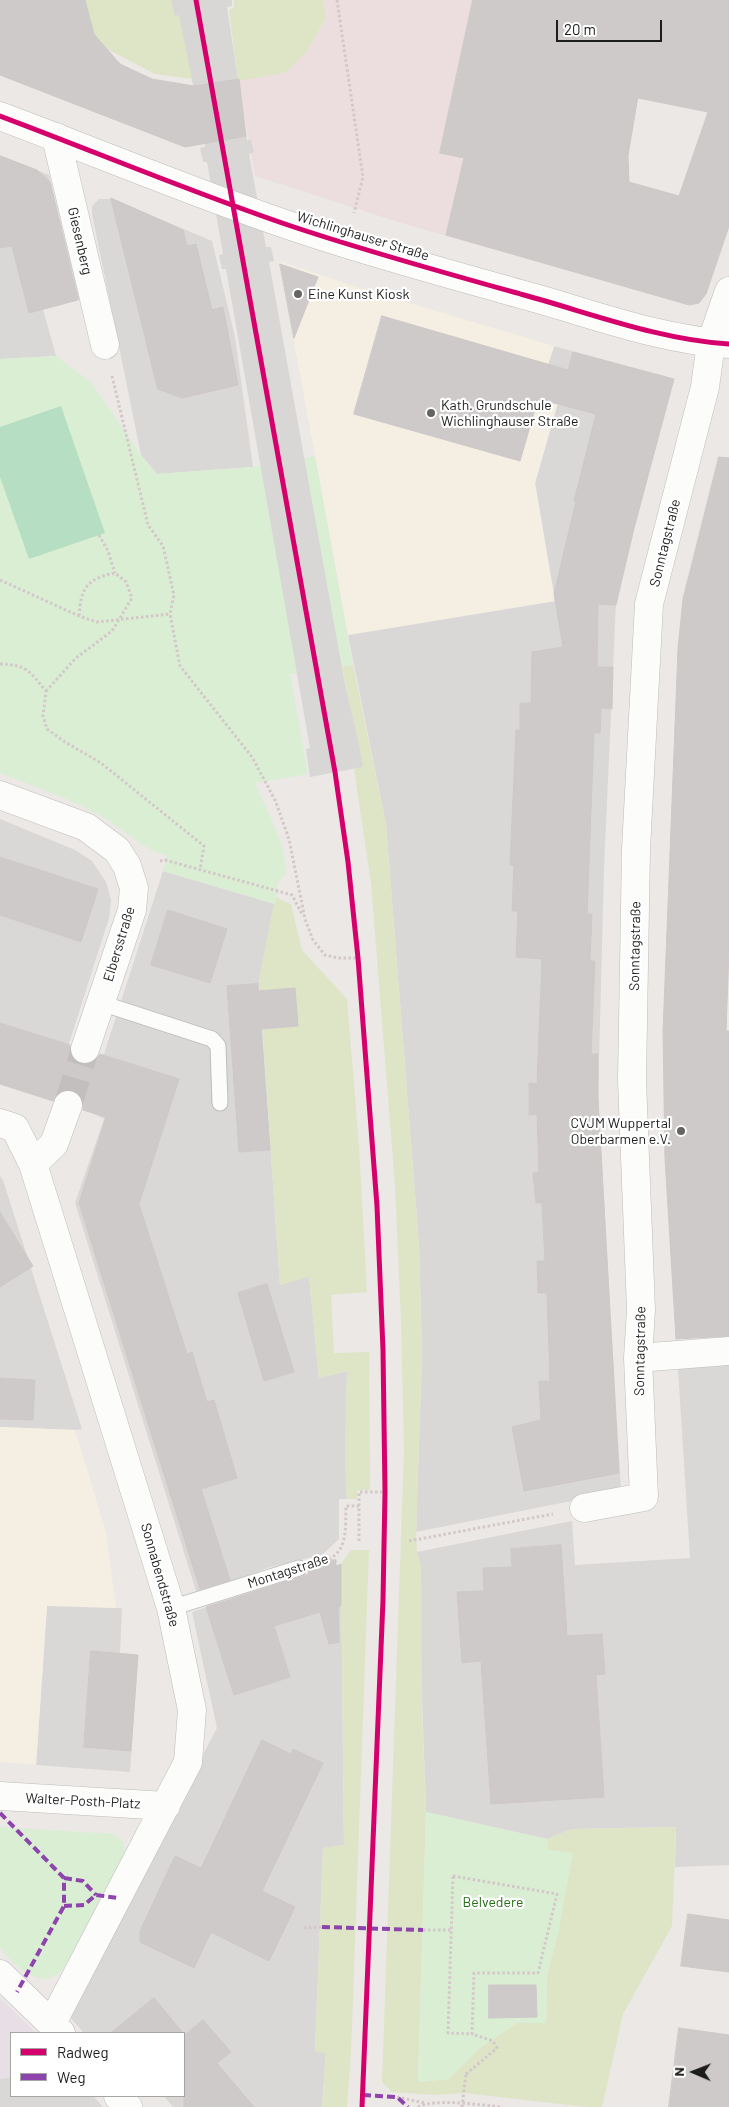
<!DOCTYPE html>
<html>
<head>
<meta charset="utf-8">
<style>
	body { margin:0 }
	#map { position:relative; width:729px; height:2107px; overflow:hidden; background:#ebe8e6; font-family:Barlow,sans-serif }
	canvas { display:block }
	.legend { position:absolute; left:10px; top:2032px; width:175px; height:65px; box-sizing:border-box; background:#fff; border:1px solid #a5a5a5; margin:0; padding:6px 9px; list-style:none; font-size:15px; color:#1d1d1d }
	.legend li { display:flex; align-items:center; gap:10px; height:25px }
	.legend b { width:25px; border:1px solid #a5a5a5 }
	.north { position:absolute; left:669px; top:2047px; width:50px; height:50px; -webkit-text-stroke:4px #fff; paint-order:stroke; rotate:271deg; font-size:14px; font-weight:700; line-height:20px; text-align:center; color:#1d1d1d }
	.north::after { content:''; display:block; margin:auto; width:18px; height:22px; background:#1d1d1d; clip-path:polygon(50% 0,100% 100%,50% 72%,0 100%) }
	.scale { position:absolute; left:556px; top:20px; width:106px; height:22px; box-sizing:border-box; border:2px solid #1d1d1d; border-top:0; padding-left:6px; font-size:15px; line-height:18px; white-space:nowrap; color:#1d1d1d; -webkit-text-stroke:4px #fff; paint-order:stroke }
</style>
</head>
<body>
<div id="map">
<canvas width="729" height="2107"></canvas>
<ul class="legend">
<li><b style="height:6px;background:#d6006c"></b>Radweg</li>
<li><b style="height:6px;background:#8e44ad"></b>Weg</li>
</ul>
<div class="north">N</div>
<div class="scale">20 m</div>
</div>
<script>
const g = document.querySelector('canvas').getContext('2d');
g.lineJoin = 'round';
function paint(path, color) {
  g.fillStyle = color;
  g.fill(path, 'evenodd');
}
function stroke(path, color, width, dash) {
  g.strokeStyle = color;
  g.lineWidth = width;
  g.lineCap = dash ? 'butt' : 'round';
  g.setLineDash(dash || []);
  g.stroke(path);
}
function label(font, color, halo, rows, align = 'center') {
  g.font = font + ' Barlow,sans-serif';
  g.lineWidth = 4.5;
  g.setLineDash([]);
  g.textBaseline = 'middle';
  g.strokeStyle = halo;
  g.fillStyle = color;
  for (const [text, x, y, turn = 0] of rows) {
    g.save();
    g.translate(x, y);
    g.rotate((+turn || 0) * Math.PI / 180);
    g.textAlign = isNaN(turn) ? turn : align;
    if (halo) g.strokeText(text, 0, 0);
    g.fillText(text, 0, 0);
    g.restore();
  }
}
paint(new Path2D(`
	M0,155L49,175L80,299L43,309L56,356L0,359Z
	M99,199H113L212,241L235,337L253,467L157,474L141,455L92,214V206Z
	M554,346L673,379L616,601L604,869L598,1098L621,1491L416,1532L422,1353L419,1245L386,824L348,635L555,601L535,483L567,371L548,365Z
	M0,819L75,850L92,861L106,882L111,900L109,918L51,1100L0,1084Z
	M163,871L275,904L259,980L280,1285L309,1276L319,1378L347,1371L345,1461L347,1499H339V1539L322,1555L270,1567L197,1594L75,1203L104,1119L86,1110Z
	M0,1176L3,1180L82,1429L75,1430L0,1427Z
	M729,1365V1865L675,1867L676,1827L572,1829L547,1839L426,1812L417,1552L572,1521L575,1565L690,1558L678,1369Z
	M341,1564L344,1845L323,1848L315,2051L326,2052L322,2107H173L164,2096H184V2033H84L67,2014L217,1728L192,1612Z
	M47,1605L122,1608L120,1653L138,1655L130,1772L36,1765Z
	M11,2077V2096H93L103,2107H0V2079Z`), '#dad8d7');
paint(new Path2D(`
	M323,0H701L541,5L488,248L398,222L255,176L238,81L285,73L306,53L326,18Z`), '#ecdedf');
paint(new Path2D(`
	M0,1998L36,2033H11V2077L0,2079Z`), '#e8dee6');
paint(new Path2D(`
	M279,261L369,291L554,346L548,365L567,371L535,483L555,601L348,635Z
	M0,1427L75,1430L106,1532L116,1608L47,1606L36,1765L0,1762Z`), '#f4efe2');
paint(new Path2D(`
	M85,0H181L193,79L155,74L109,50L94,34Z
	M234,0H323L326,18L306,53L285,73L238,81L229,10L234,8Z
	M353,665L386,824L419,1245L422,1353L416,1532L417,1552L421,1566L422,1710L426,1812L418,2082L449,2079L481,2047L517,2023H546L547,1976L558,1933L572,1853L548,1850L547,1839L572,1829L676,1827L672,1926L623,2014L602,2107H587L464,2093L435,2095L392,2092L382,2082L404,1450L401,1321L395,1186L371,883L354,769L363,767L342,667Z
	M275,897L291,904L302,950L347,999L359,1146L367,1292L331,1295L334,1353L369,1352L370,1490H357V1499H347L345,1462L347,1371L319,1378L309,1277L280,1285L259,980Z
	M351,1550H369L351,2054L347,2107H322L326,2053L315,2052L323,1848L344,1845L341,1564Z`), '#dee5c7');
paint(new Path2D(`
	M56,356L91,382L141,455L157,474L253,467L315,456L353,665L290,674L308,774L255,783C267,811 286,843 286,874L278,882L275,904L163,871L167,856C142,849 126,831 104,818C72,799 35,787 0,773V359Z
	M426,1812L547,1839L548,1850L573,1853L558,1933L547,1976L546,2023H517L481,2047L449,2079L418,2082Z
	M0,1827L113,1834C125,1839 126,1850 124,1861L63,1970C39,1991 16,1967 0,1948Z`), '#daeed4');
paint(new Path2D(`
	M61,406L105,533L29,559L0,477V427Z`), '#b5dec3');
paint(new Path2D(`
	M171,0H232V6L227,7L247,140H251L254,152L249,154L266,247H271L274,261L269,262L344,679L358,740L363,767L310,777L306,749L310,748L226,269H222L219,255L223,254L207,162H203L200,148L205,147L193,85L179,15L175,16Z`), '#d8d7d6');
const building = new Path2D(`
	M0,0H85L94,34L120,64L152,79L194,86L239,79L246,136L185,147L0,75Z
	M473,0H729V226L706,294L699,303L689,305L446,235L464,158L440,153ZM638,98L708,112L679,196L629,182L628,156Z
	M0,156L37,170L50,182L78,300L29,313L12,246L0,248Z
	M111,198L183,230L187,246L196,244L212,310L223,307L238,385L182,398L158,389Z
	M280,264L318,277L294,338Z
	M382,316L568,370L573,352L674,379L634,528L616,605L598,604L597,667H613L612,709L601,708L600,733H594L587,914H592L590,961H595L591,1054H598V1098L619,1473L524,1491L512,1427L541,1420L539,1381H550L547,1293H538L537,1261H545L542,1203H536L533,1173L539,1172L537,1114L529,1115V1083L537,1084L542,959L516,957L518,911H512L514,865H510L516,730H520V703H531L532,652L563,647L554,594L576,501H574L596,414L538,399L520,461L354,414Z
	M719,457L729,458V950L726,1031H729V1336L676,1339L665,1158L663,1032L678,649L683,599Z
	M0,857L98,889L81,942L0,915Z
	M168,910L227,929L210,983L151,965Z
	M258,984V991L295,988L298,1026L261,1029L270,1150L239,1152L227,986Z
	M0,1023L70,1045V1053L73,1059L80,1064H89L95,1061L100,1054L179,1079L139,1204L187,1354L192,1352L207,1402L214,1400L237,1478L201,1489L230,1580L200,1589L79,1203L106,1117L83,1110V1103L80,1095L73,1090H66L58,1093L53,1101L0,1084Z
	M0,1212L33,1266L0,1287Z
	M267,1284L294,1372L264,1381L238,1293Z
	M0,1378L35,1380L33,1420L0,1419Z
	M561,1545L567,1636L602,1634L605,1674L596,1675L604,1797L491,1804L481,1661L462,1663L457,1592L484,1591L483,1568L512,1567L511,1549Z
	M336,1560V1566L341,1564V1605L338,1607L339,1642L329,1644L320,1612L274,1626L290,1677L234,1695L206,1607L309,1574L306,1562Z
	M91,1651L138,1655L131,1751L84,1747Z
	M262,1740L291,1754L293,1749L323,1763L262,1891L295,1907L269,1961L211,1932L194,1968L140,1942V1931L175,1856L201,1868Z
	M688,1914L729,1920V1972L681,1966Z
	M489,1985H536L537,2017L489,2018Z
	M154,1998L183,2033H111Z
	M203,2020L231,2052L217,2063L254,2107H184V2036Z
	M679,2028L729,2035V2107H669Z`);
paint(building, '#cecac9');
stroke(building, '#cec9c8', 1);
stroke(new Path2D(`
	M68,1105L85,1049`), '#c2bfbe', 28, [28, 14]);
const service = new Path2D(`
	M101,1003L212,1039L218,1046L220,1103
	M171,1608L299,1568`);
const minor = new Path2D(`
	M56,137L105,345
	M0,795L86,827L117,850L127,866L134,888L132,910L85,1049
	M0,1123L15,1128L33,1164L171,1608L192,1710L188,1762L52,2023
	M33,1164L54,1144L68,1105
	M638,1358L729,1351
	M584,1508L644,1497L638,1358L641,1310L632,1080L636,849L649,604L705,387L711,343L729,291
	M0,1796L166,1806
	M0,1974L61,2033
	M118,2096L128,2107`);
const tertiary = new Path2D(`
	M0,116C96,152 191,192 288,225C365,251 445,273 524,295C590,313 660,340 729,344`);
stroke(service, '#bebdbc', 17);
stroke(minor, '#bebdbc', 29);
stroke(tertiary, '#bebdbc', 29);
stroke(new Path2D(`
	M337,0L363,177L354,213
	M112,376L148,525L163,546L174,595L170,614L180,666L252,757L275,800L289,839L305,919L313,940L325,955L338,958H358
	M99,535L108,551L115,573
	M0,580L79,616L97,622L170,614
	M0,664C28,665 29,671 46,691L43,716L47,729L65,742L101,763L204,846L200,870
	M46,691L76,658L112,631L132,598L126,582L115,573C86,579 81,588 79,616
	M160,861L165,860L292,895L302,914
	M359,1541V1492H385
	M409,1541L553,1514
	M324,1561C349,1553 345,1528 346,1506H359
	M453,1876L557,1894L538,1973H474L472,2034L448,2033Z
	M304,1928L322,1927
	M423,1930H451
	M466,2074L497,2048L493,2041L472,2034
	M397,2097L425,2103
	M418,2107C434,2098 482,2105 501,2107`), '#d4c7c9', 3, [2.5, 2.5]);
stroke(service, '#fcfcfb', 15);
stroke(minor, '#fcfcfb', 28);
stroke(tertiary, '#fcfcfb', 28);
stroke(new Path2D(`
	M462,2107L466,2074`), '#d4c7c9', 3, [2.5, 2.5]);
stroke(new Path2D(`
	M0,1813L64,1878V1906L17,1992
	M64,1878L83,1881L96,1895
	M64,1906L84,1905L96,1895L118,1898
	M322,1927L423,1930
	M363,2095L397,2097L408,2107`), '#8e44ad', 4, [8, 4]);
stroke(new Path2D(`
	M196,0L335,772L348,862L358,958L377,1206L383,1350L385,1492L383,1600L362,2107
	M0,116C96,152 191,192 288,225C365,251 445,273 524,295C590,313 660,340 729,344`), '#d6006c', 5);
for (const [x, y, r, color] of [
	[298,294,5,"#656463"],
	[431,413,5,"#656463"],
	[681,1131,5,"#656463"]
]) {
  const dot = new Path2D();
  dot.arc(x, y, r, 0, 2 * Math.PI);
  g.fillStyle = color;
  g.fill(dot);
  stroke(dot, '#fff', 2);
}
label('14px', '#1d1d1d', '#fff', [
	["Wichlinghauser Straße",363,236,17],
	["Giesenberg",80,241,77],
	["Sonntagstraße",665,543,-76],
	["Elbersstraße",119,944,-73],
	["Sonntagstraße",635,946,-89],
	["Sonntagstraße",640,1351,-89],
	["Montagstraße",288,1571,-18],
	["Sonnabendstraße",160,1575,74],
	["Walter-Posth-Platz",83,1801,3]
]);
label('14px', '#1d1d1d', '#fff', [
	["Eine Kunst Kiosk",308,294],
	["Kath. Grundschule",441,405],
	["Wichlinghauser Straße",441,421],
	["CVJM Wuppertal",671,1123,"right"],
	["Oberbarmen e.V.",671,1139,"right"]
], 'left');
label('14px', '#247016', '#fff', [
	["Belvedere",493,1902]
]);
</script>
</body>
</html>
